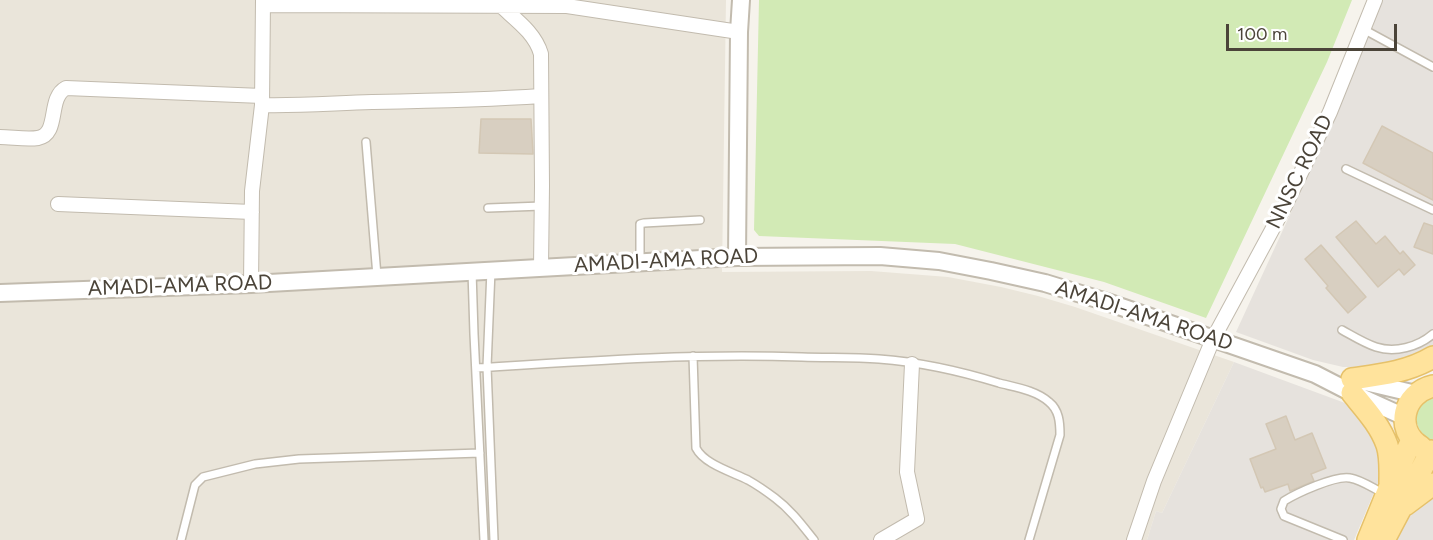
<!DOCTYPE html>
<html>
<head>
<meta charset="utf-8">
<style>
	body { margin:0 }
	#map { position:relative; width:1433px; height:540px; overflow:hidden; background:#f6f3ec; font-family:Figtree,sans-serif }
	canvas { display:block }
	.scale { position:absolute; left:1226px; top:24px; width:171px; height:27px; box-sizing:border-box; border:3px solid #4b4439; border-top:0; padding-left:8px; font-size:18px; line-height:21px; white-space:nowrap; color:#4b4439; -webkit-text-stroke:4px #fff; paint-order:stroke }
</style>
</head>
<body>
<div id="map">
<canvas width="1433" height="540"></canvas>
<div class="scale">100 m</div>
</div>
<script>
const g = document.querySelector('canvas').getContext('2d');
g.lineJoin = 'round';
function paint(path, color) {
  g.fillStyle = color;
  g.fill(path, 'evenodd');
}
function stroke(path, color, width, dash) {
  g.strokeStyle = color;
  g.lineWidth = width;
  g.lineCap = dash ? 'butt' : 'round';
  g.setLineDash(dash || []);
  g.stroke(path);
}
function label(font, color, halo, rows, align = 'center') {
  g.font = font + ' Figtree,sans-serif';
  g.lineWidth = 6;
  g.setLineDash([]);
  g.textBaseline = 'middle';
  g.strokeStyle = halo;
  g.fillStyle = color;
  for (const [text, x, y, turn = 0] of rows) {
    g.save();
    g.translate(x, y);
    g.rotate((+turn || 0) * Math.PI / 180);
    g.textAlign = isNaN(turn) ? turn : align;
    if (halo) g.strokeText(text, 0, 0);
    g.fillText(text, 0, 0);
    g.restore();
  }
}
paint(new Path2D(`
	M0,0H726L722,272L871,271L948,277L1001,287L1038,296L1075,307L1234,362L1162,513L1156,511L1147,540H0Z`), '#eae5da');
paint(new Path2D(`
	M1383,0H1433V348L1419,357L1375,367H1343L1313,360L1236,332L1294,206Z
	M1234,362L1345,403L1360,416L1376,443L1380,459V470L1378,483L1354,540H1147L1156,511L1162,513Z
	M1433,491V540H1396L1402,526L1409,514Z`), '#e6e2dd');
paint(new Path2D(`
	M759,0H1352L1327,62L1206,318L1104,282L955,244L759,236L754,230Z
	M1433,396V441C1412,431 1409,405 1433,396Z`), '#d2eab5');
const building = new Path2D(`
	M481,119H531L533,154L479,153Z
	M1382,126L1433,153V200L1363,163Z
	M1356,221L1376,244L1385,236L1400,254L1403,251L1415,265L1404,275L1399,269L1378,287L1336,237Z
	M1424,223L1433,226V254L1414,247Z
	M1321,245L1366,297L1348,313L1326,288L1328,286L1305,259Z
	M1286,416L1295,440L1312,433L1326,468L1311,474L1314,481L1295,489L1290,491L1288,484L1265,492L1263,487L1261,488L1250,459L1276,449L1266,424Z`);
paint(building, '#d8cfc1');
stroke(building, '#d3c7b4', 1.5);
const service = new Path2D(`
	M1363,29L1433,67
	M366,142L377,276
	M1346,169L1433,210
	M488,208L542,206
	M640,262V224L644,223L700,220
	M491,270L487,367L494,540
	M472,271L474,334L484,540
	M1342,330C1353,336 1364,343 1376,347C1395,353 1418,347 1433,334
	M693,356L696,448C704,464 732,472 748,480C757,485 767,492 775,498C791,510 802,525 814,540
	M476,368C584,361 693,353 802,357C827,358 853,357 879,359C919,362 960,371 999,383C1014,387 1036,390 1049,402C1059,410 1060,422 1060,435L1029,540
	M181,540L195,485L203,477L255,464L299,459L480,453
	M1343,540L1284,516L1281,509L1284,501C1297,493 1336,475 1350,478C1362,480 1374,489 1385,494`);
const minor = new Path2D(`
	M263,5L567,6L739,32
	M501,6C516,20 535,33 541,54L542,186L541,267
	M262,105C298,106 335,103 372,102C428,101 485,100 541,96
	M0,137C12,137 26,140 38,138C60,134 47,98 66,88L262,96
	M58,204L252,212
	M251,284L252,191L262,105L263,0
	M881,540L917,519L907,472L912,364
	M1134,540L1154,481L1213,339L1285,206L1330,112L1375,0`);
const tertiary = new Path2D(`
	M737,257L739,32L741,0
	M0,293L251,284L737,257L880,256L939,261L991,271L1045,283L1107,302L1315,374L1352,393L1405,417
	M1357,380L1416,394`);
const primary = new Path2D(`
	M1352,379C1380,375 1408,372 1433,357
	M1352,393C1365,409 1380,425 1387,445C1391,457 1390,471 1390,483
	M1421,447C1394,430 1403,393 1433,386
	M1405,505L1433,484
	M1368,540L1390,486L1412,440
	M1384,540L1431,451`);
stroke(service, '#c2bbae', 10);
stroke(minor, '#c2bbae', 16);
stroke(tertiary, '#c2bbae', 20);
stroke(primary, '#e6c16a', 24);
stroke(service, '#fff', 7);
stroke(minor, '#fff', 14);
stroke(tertiary, '#fff', 16);
stroke(primary, '#ffe39c', 21);
label('21px', '#4b4439', '#fff', [
	["NNSC ROAD",1300,172,-64],
	["AMADI-AMA ROAD",666,261,-3],
	["AMADI-AMA ROAD",180,286,-2],
	["AMADI-AMA ROAD",1144,316,18]
]);
</script>
</body>
</html>
